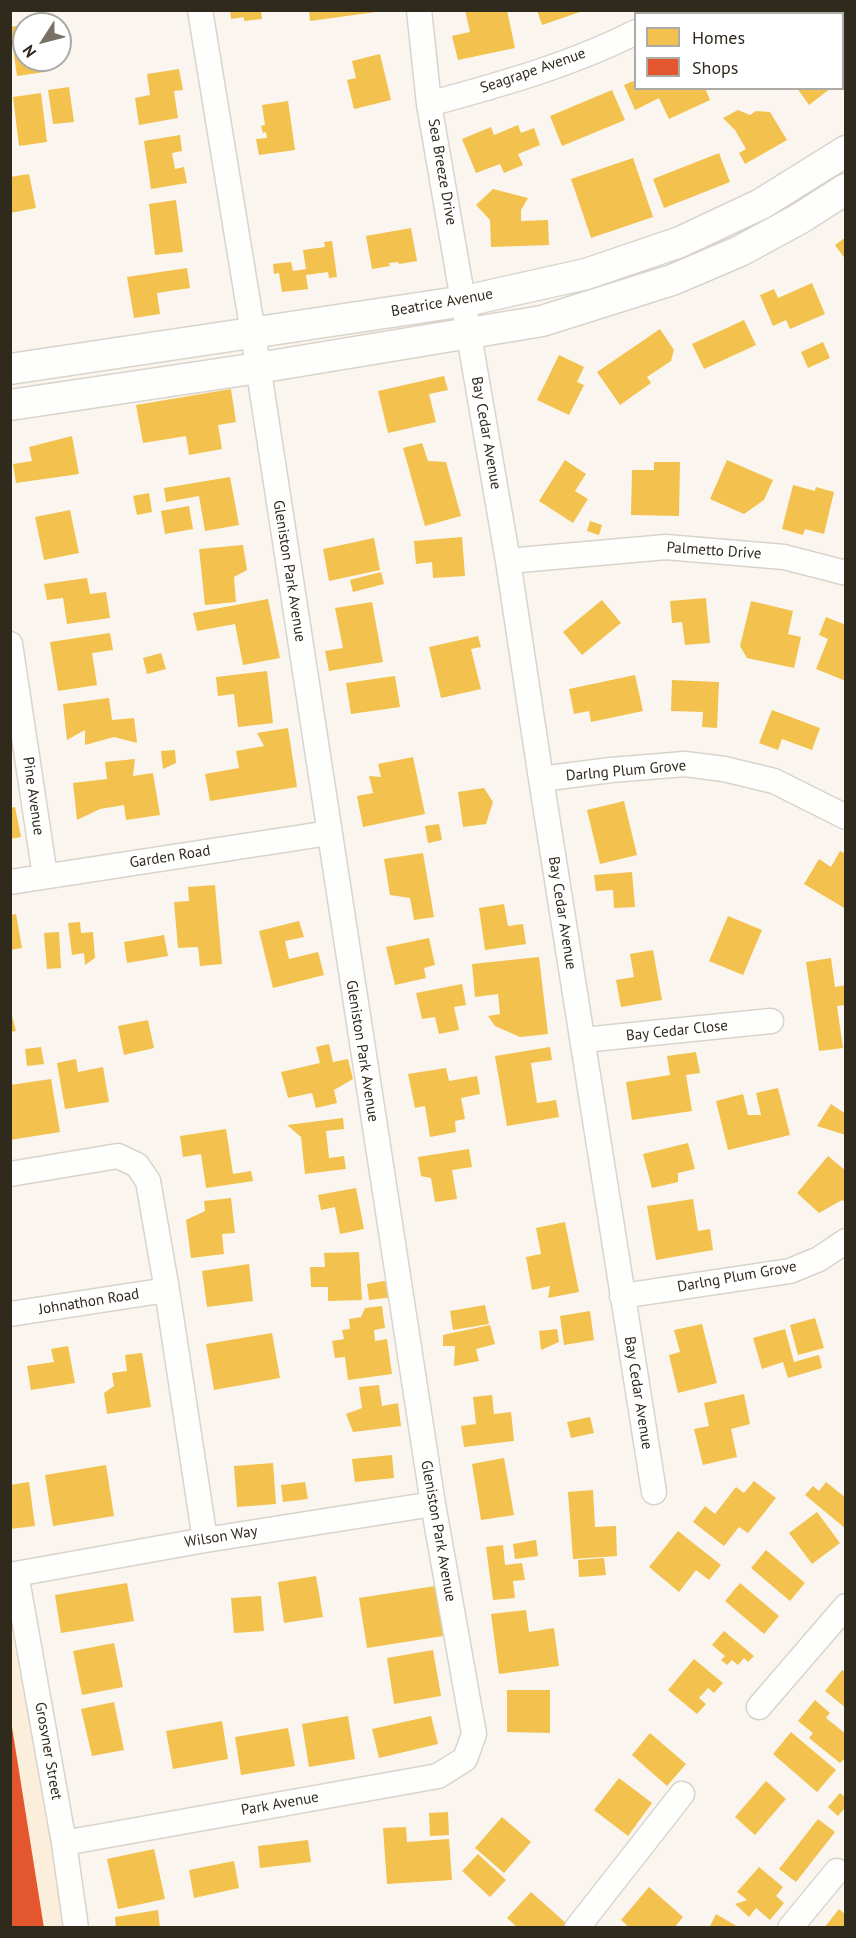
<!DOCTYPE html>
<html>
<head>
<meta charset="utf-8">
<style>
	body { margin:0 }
	#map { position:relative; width:856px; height:1938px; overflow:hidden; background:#faf6ef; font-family:"PT Sans",sans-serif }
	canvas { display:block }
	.frame { position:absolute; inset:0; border:12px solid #302a1d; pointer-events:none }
	.legend { position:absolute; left:634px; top:12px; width:210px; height:78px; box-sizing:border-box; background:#fff; border:2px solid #acaaa5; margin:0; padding:8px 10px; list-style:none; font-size:18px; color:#302a1d }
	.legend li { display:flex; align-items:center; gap:12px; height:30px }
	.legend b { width:30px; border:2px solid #acaaa5 }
	.north { position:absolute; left:12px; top:12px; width:60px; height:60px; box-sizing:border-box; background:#fff; border:2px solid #acaaa5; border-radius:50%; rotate:234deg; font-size:16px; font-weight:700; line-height:24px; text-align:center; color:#302a1d }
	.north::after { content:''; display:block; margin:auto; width:21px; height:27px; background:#777166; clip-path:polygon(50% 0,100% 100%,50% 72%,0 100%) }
</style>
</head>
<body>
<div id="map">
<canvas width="856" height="1938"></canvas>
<div class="frame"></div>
<ul class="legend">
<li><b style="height:16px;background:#f2c14e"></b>Homes</li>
<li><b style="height:16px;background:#e4572e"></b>Shops</li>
</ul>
<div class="north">N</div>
</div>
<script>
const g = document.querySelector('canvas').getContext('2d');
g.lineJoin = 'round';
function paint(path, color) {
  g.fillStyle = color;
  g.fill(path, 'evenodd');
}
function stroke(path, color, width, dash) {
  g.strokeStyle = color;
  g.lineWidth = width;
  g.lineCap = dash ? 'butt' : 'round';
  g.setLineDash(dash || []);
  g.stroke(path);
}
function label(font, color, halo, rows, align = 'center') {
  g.font = font + ' "PT Sans",sans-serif';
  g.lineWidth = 6;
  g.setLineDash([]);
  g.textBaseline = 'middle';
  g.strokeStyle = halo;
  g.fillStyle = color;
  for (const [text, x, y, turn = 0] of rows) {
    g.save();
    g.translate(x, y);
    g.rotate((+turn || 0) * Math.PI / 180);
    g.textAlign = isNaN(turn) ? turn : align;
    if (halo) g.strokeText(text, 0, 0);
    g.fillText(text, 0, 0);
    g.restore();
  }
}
paint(new Path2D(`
	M10,1633L19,1640L65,1927H11Z`), '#fbefdb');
paint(new Path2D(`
	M230,10H261L262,19L244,21V17L231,19Z
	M309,10H376V12L310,21Z
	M465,10H507L515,48L458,60L452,36L470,32Z
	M537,10H583V11L542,25Z
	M24,25V60H44L45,72L17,76L10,27Z
	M380,54L391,100L354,109L347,80L356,78L352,61Z
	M842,56L846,60V77L842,80Z
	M179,69L183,90L174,91L178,118L139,125L135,98L150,95L147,74Z
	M636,80V88H705L710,100L669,119L659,98L635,110L624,85Z
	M69,87L74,122L53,124L48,90Z
	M797,88H831L809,105Z
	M612,90L625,120L562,146L550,116Z
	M41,93L47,142L19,146L13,97Z
	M288,101L295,150L259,155L256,139L267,138L266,132L263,133L261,126L265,125L262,105Z
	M738,110L750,115L756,111L770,112L787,140L745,164L739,153L746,149L735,130L723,118Z
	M518,125L521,133L534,128L540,145L518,154L523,165L504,173L500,164L476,173L462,139L491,127L494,135Z
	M180,135L182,151L172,153L175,169L184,167L187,183L151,189L144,141Z
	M719,153L730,182L664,208L653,179Z
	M633,158L653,217L591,238L571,179Z
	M29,174L36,208L10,213V177Z
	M493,189L528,198L521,210V221L548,220L549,245L491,247L490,220L476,205Z
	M176,200L183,252L155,255L149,204Z
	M411,228L417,261L399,264L398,262L389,263L390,266L372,269L366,236Z
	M846,237V260L835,245Z
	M332,241L337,277L329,278L328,272L306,275L308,289L282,292L279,273L274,274L273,264L291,262L293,271L306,269L303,250L325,247L324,242Z
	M187,268L190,288L157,293L160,314L134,318L127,277Z
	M812,283L825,314L790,329L786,320L773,326L760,295L774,289L778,298Z
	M744,320L756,345L704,369L692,344Z
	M660,329L674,350L671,361L647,377L651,383L620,405L597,372Z
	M823,342L830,358L808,368L801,352Z
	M559,355L584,367L577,382L584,385L569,415L537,400Z
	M444,376L448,390L429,394L436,422L388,433L378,391Z
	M231,389L236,422L218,425L222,449L189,455L186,436L143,443L136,405Z
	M72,436L79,474L16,483L13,464L32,461L29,447Z
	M422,443L428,461L446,462L461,516L425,526L403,448Z
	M565,460L586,474L575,491L588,499L573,523L539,501Z
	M727,460L773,480L764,500L744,514L710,499Z
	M654,462H680L679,516L631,515L632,470H654Z
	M230,477L239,525L205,531L199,496L166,502L164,488Z
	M793,485L815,491L816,487L834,492L824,534L805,529L803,535L782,529Z
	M149,493L152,512L137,515L133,496Z
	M189,506L193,529L165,534L161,511Z
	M70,510L79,553L44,560L35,517Z
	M590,521L602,525L599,535L587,531Z
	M462,537L465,576L433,578L432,562L416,564L414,541Z
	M374,538L380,570L329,581L323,549Z
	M243,545L247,570L234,577L236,602L205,605L199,549Z
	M381,572L384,584L353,592L350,580Z
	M87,578L90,594L106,592L110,618L67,624L63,598L47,600L44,584Z
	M706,598L710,643L685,645L682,622L672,623L670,601Z
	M268,599L280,658L243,665L235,624L197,631L193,613Z
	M602,600L621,623L582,655L563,632Z
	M751,601L793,611L788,634L801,637L794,668L747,658L740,646Z
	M372,602L383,662L329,671L325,651L343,648L335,608Z
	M826,617L846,625V681L816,669L828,639L819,635Z
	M110,633L113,650L92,653L97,685L58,691L50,642Z
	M478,636L481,647L471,649L481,689L441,698L429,647Z
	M161,653L166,669L147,674L143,658Z
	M267,671L273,723L238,727L234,694L218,696L216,677Z
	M635,675L643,711L591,722L589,711L574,714L569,689Z
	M395,676L400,707L351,714L346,683Z
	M672,680L719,682L717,728L702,727L703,712L671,711Z
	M109,698L112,720L134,718L137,743L114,737L85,745V730L67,740L63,704Z
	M772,710L820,728L812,750L782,739L778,750L759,743Z
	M288,728L297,787L210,801L205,774L239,768L236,751L264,746L257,733Z
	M175,750L176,763L163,769L161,751Z
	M413,757L425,814L363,827L357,796L373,793L369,776L381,777L378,764Z
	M135,759L133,776L153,773L160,815L126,820L124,805L100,809L77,820L73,783L107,779L105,762Z
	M484,788L493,802L486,824L463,827L458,792Z
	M624,801L637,855L600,864L587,810Z
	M15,807L21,837L10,839V808Z
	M439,824L442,840L428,843L425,826Z
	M840,851L846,854V909L804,884L819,859L831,867Z
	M423,853L434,917L414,920L410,898L390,895L384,859Z
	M632,872L635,907L614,908L613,890L596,891L594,875Z
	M215,885L222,964L200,966L198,947L178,948L174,902L189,901L188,887Z
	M504,904L508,926L523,924L526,944L485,950L479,908Z
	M16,914L22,948L10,950V915Z
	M728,916L762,930L743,975L709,961Z
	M299,921L304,937L285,941L289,959L318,952L324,975L273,988L259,931Z
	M80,922L81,933L93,932L95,958L85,965L84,953L72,955L68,923Z
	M59,932L61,968L47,969L44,933Z
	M164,935L168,956L127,963L124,942Z
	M429,938L435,965L424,968L426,978L395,985L386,947Z
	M653,950L662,1000L621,1007L616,980L634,977L630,954Z
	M539,957L548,1034L520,1037L495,1026L488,1016L500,1014L498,994L475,997L472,964Z
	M831,958L835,987L846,985V1005L837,1006L843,1048L819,1051L806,962Z
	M462,984L466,1005L454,1007L459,1030L439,1034L435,1017L422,1019L416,993Z
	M10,1008L16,1031L10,1032Z
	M148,1020L154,1048L124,1055L118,1026Z
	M329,1044L333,1062L348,1059L353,1079L334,1090L337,1103L316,1108L312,1093L288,1098L281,1072L320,1063L316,1047Z
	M41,1047L44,1064L27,1066L25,1049Z
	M550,1047L552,1060L531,1063L537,1103L556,1100L559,1117L507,1126L495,1056Z
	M696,1052L700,1073L686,1075L692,1111L632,1120L626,1082L670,1075L667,1056Z
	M76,1059L78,1072L103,1067L109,1102L65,1109L57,1063Z
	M446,1068L449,1081L477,1076L480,1094L461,1098L465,1119L455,1121L456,1132L430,1137L425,1106L415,1108L408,1074Z
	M51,1079L60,1132L10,1140V1085Z
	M778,1088L790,1135L728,1150L716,1101L743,1094L748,1115H761L756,1093Z
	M831,1104L846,1114V1135L817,1126Z
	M343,1118L344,1129L326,1131L329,1158L344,1156L346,1169L305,1174L301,1137L287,1125Z
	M226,1129L233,1174L251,1171L253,1181L206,1188L201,1154L183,1157L180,1136Z
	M688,1143L695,1169L678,1173V1182L652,1188L643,1154Z
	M469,1149L472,1167L452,1170L457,1199L435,1202L431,1178L421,1176L418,1157Z
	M828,1156L846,1171V1203L842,1200L819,1213L797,1193Z
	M356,1188L364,1229L340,1234L335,1207L321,1210L318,1195Z
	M231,1198L235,1233L222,1234L224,1254L191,1258L186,1220L205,1211L204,1201Z
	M693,1199L698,1231L710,1229L713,1250L656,1260L647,1206Z
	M565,1222L579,1292L548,1298L550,1286L532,1290L526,1257L541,1254L536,1228Z
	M359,1252L362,1300L328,1301V1287H311L310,1267H325L324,1253Z
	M249,1264L253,1301L207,1307L202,1271Z
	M390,1280L393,1297L369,1300L367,1284Z
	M485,1305L489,1324L453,1330L450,1311Z
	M382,1306L385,1328L374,1330L375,1341L387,1339L392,1374L348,1380L345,1357L335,1358L332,1341L344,1339L342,1330L350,1329L349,1319L361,1317L365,1308Z
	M590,1311L594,1340L564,1345L560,1316Z
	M815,1318L824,1348L798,1355L790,1325Z
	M702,1324L717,1383L678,1393L669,1355L680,1352L674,1330Z
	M490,1325L495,1344L476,1349L479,1361L454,1366L455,1346H443V1335Z
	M557,1329L559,1342L541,1350L539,1331Z
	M785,1329L794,1362L819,1355L822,1368L788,1378L783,1362L762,1369L753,1338Z
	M272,1333L280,1378L214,1390L206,1344Z
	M68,1346L75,1383L31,1390L27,1366L54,1362L51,1349Z
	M142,1353L151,1407L107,1414L104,1393L114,1386L112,1373L127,1371L125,1355Z
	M379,1385L382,1406L398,1403L401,1426L353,1432L346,1414L362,1408L359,1387Z
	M744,1394L750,1424L731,1429L737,1457L703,1465L694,1429L709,1426L704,1403Z
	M492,1395L494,1414L511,1412L514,1441L464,1447L461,1426L476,1424L473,1397Z
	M590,1417L594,1433L571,1438L567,1422Z
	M392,1455L394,1478L355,1482L352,1459Z
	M504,1458L514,1515L481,1520L472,1464Z
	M273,1463L276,1504L237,1507L234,1466Z
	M106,1465L114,1516L53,1526L45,1475Z
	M754,1481L776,1498L748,1533L739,1527L724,1546L693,1522L705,1506L715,1514L736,1487L744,1493Z
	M29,1482L35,1526L10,1529V1485Z
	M305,1482L308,1499L283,1502L281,1485Z
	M826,1482L846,1498V1529L805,1495L813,1486L819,1491Z
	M593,1490L595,1527L616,1526L617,1556L573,1559L568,1492Z
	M817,1512L840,1543L812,1564L789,1533Z
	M678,1531L721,1565L709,1580L696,1570L679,1592L649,1567Z
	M536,1540L538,1556L515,1559L513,1544Z
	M503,1545L505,1565L522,1563L525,1580L513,1581L515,1598L493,1600L486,1547Z
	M766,1550L805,1583L790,1601L751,1568Z
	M604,1558L606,1575L579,1577L578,1560Z
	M316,1576L323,1617L284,1623L278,1582Z
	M127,1583L134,1621L61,1633L55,1595Z
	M740,1583L779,1616L764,1634L725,1601Z
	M435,1586L443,1636L367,1648L359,1598Z
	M261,1596L264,1631L234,1633L231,1598Z
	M526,1610L529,1632L554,1628L559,1666L499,1674L491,1614Z
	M724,1631L754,1656L748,1662L744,1658L738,1665L732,1660L727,1665L721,1660L725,1656L712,1645Z
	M114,1643L123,1687L82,1695L73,1651Z
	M433,1650L441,1696L394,1704L387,1658Z
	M694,1659L723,1683L714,1693L708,1688L699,1698L706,1704L697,1714L668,1690Z
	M842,1670L846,1673V1708L825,1691Z
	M507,1690H550V1733L507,1732Z
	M815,1700L830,1713L826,1718L846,1734V1757L840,1763L809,1738L813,1733L798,1721Z
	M114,1702L124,1750L92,1756L81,1709Z
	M348,1716L355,1759L309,1767L302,1724Z
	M431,1716L438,1744L379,1758L372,1729Z
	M222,1721L228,1759L173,1769L166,1731Z
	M288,1728L295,1766L241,1775L235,1737Z
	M791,1732L836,1770L817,1792L773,1754Z
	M650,1733L686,1764L667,1786L632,1755Z
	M619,1778L652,1803L628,1836L594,1810Z
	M766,1781L786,1799L755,1835L735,1817Z
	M840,1793L846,1798V1807L838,1816L828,1807Z
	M448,1812L449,1835L430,1836L429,1813Z
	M502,1817L531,1842L504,1873L475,1848Z
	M818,1819L835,1832L796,1882L779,1869Z
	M406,1827L407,1842L449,1839L452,1880L387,1884L383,1828Z
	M308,1840L311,1862L260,1868L258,1846Z
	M154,1849L165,1899L118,1909L107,1859Z
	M478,1854L506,1880L490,1897L462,1871Z
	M234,1861L239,1888L194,1898L189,1870Z
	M759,1867L783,1887L776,1896L784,1903L770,1920L756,1908L749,1917L735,1904L747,1900L737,1892Z
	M649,1887L683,1917L674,1928H630L621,1920Z
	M531,1892L567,1924L563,1928H518L507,1918Z
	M839,1909L846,1915V1928H824Z
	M158,1910L160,1928H116L115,1917Z
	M716,1914L740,1928H709Z`), '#f2c14e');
paint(new Path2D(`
	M10,1727H12L44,1928H10Z`), '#e4572e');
const minor = new Path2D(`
	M419,10L429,104L508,561L541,779L654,1492
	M672,14L678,10
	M429,104C499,85 571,65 636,32
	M508,561L666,547L784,557L846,573
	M10,644L45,876
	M541,779L611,770L685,764L724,769L774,781L846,817
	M10,882L329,833
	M583,1040L771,1021
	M10,1174L118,1156L137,1165L148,1181L167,1290L205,1540
	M622,1296L790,1271L819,1259L846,1241
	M10,1314L167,1290
	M16,1574L64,1843L76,1928
	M10,1575L205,1540L433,1504
	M759,1707L846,1606
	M64,1843L438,1776L465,1759L474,1734L433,1504L253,333L200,10
	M577,1928L682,1794
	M790,1928L837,1871`);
const major = new Path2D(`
	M10,369L465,301L586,274L680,242L761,204L846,151
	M10,405L258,368L542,321L672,280L740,251L799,219L846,189`);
stroke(minor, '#d9d4cb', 27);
stroke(major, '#d9d4cb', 33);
stroke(minor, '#fefefd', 24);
stroke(major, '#fefefd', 30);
label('15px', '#302a1d', '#fff', [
	["Seagrape Avenue",533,71,-19],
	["Sea Breeze Drive",442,172,80],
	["Beatrice Avenue",442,303,-10],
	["Bay Cedar Avenue",486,433,80],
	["Palmetto Drive",714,551,4],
	["Gleniston Park Avenue",289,571,81],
	["Darlng Plum Grove",626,771,-5],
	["Pine Avenue",33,796,82],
	["Garden Road",170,857,-9],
	["Bay Cedar Avenue",562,913,81],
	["Bay Cedar Close",677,1031,-6],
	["Gleniston Park Avenue",362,1051,81],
	["Darlng Plum Grove",737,1277,-10],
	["Johnathon Road",89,1302,-9],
	["Bay Cedar Avenue",638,1393,81],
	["Gleniston Park Avenue",438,1531,80],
	["Wilson Way",221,1537,-9],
	["Grosvner Street",48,1751,80],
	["Park Avenue",280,1804,-10]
]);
</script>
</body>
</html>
